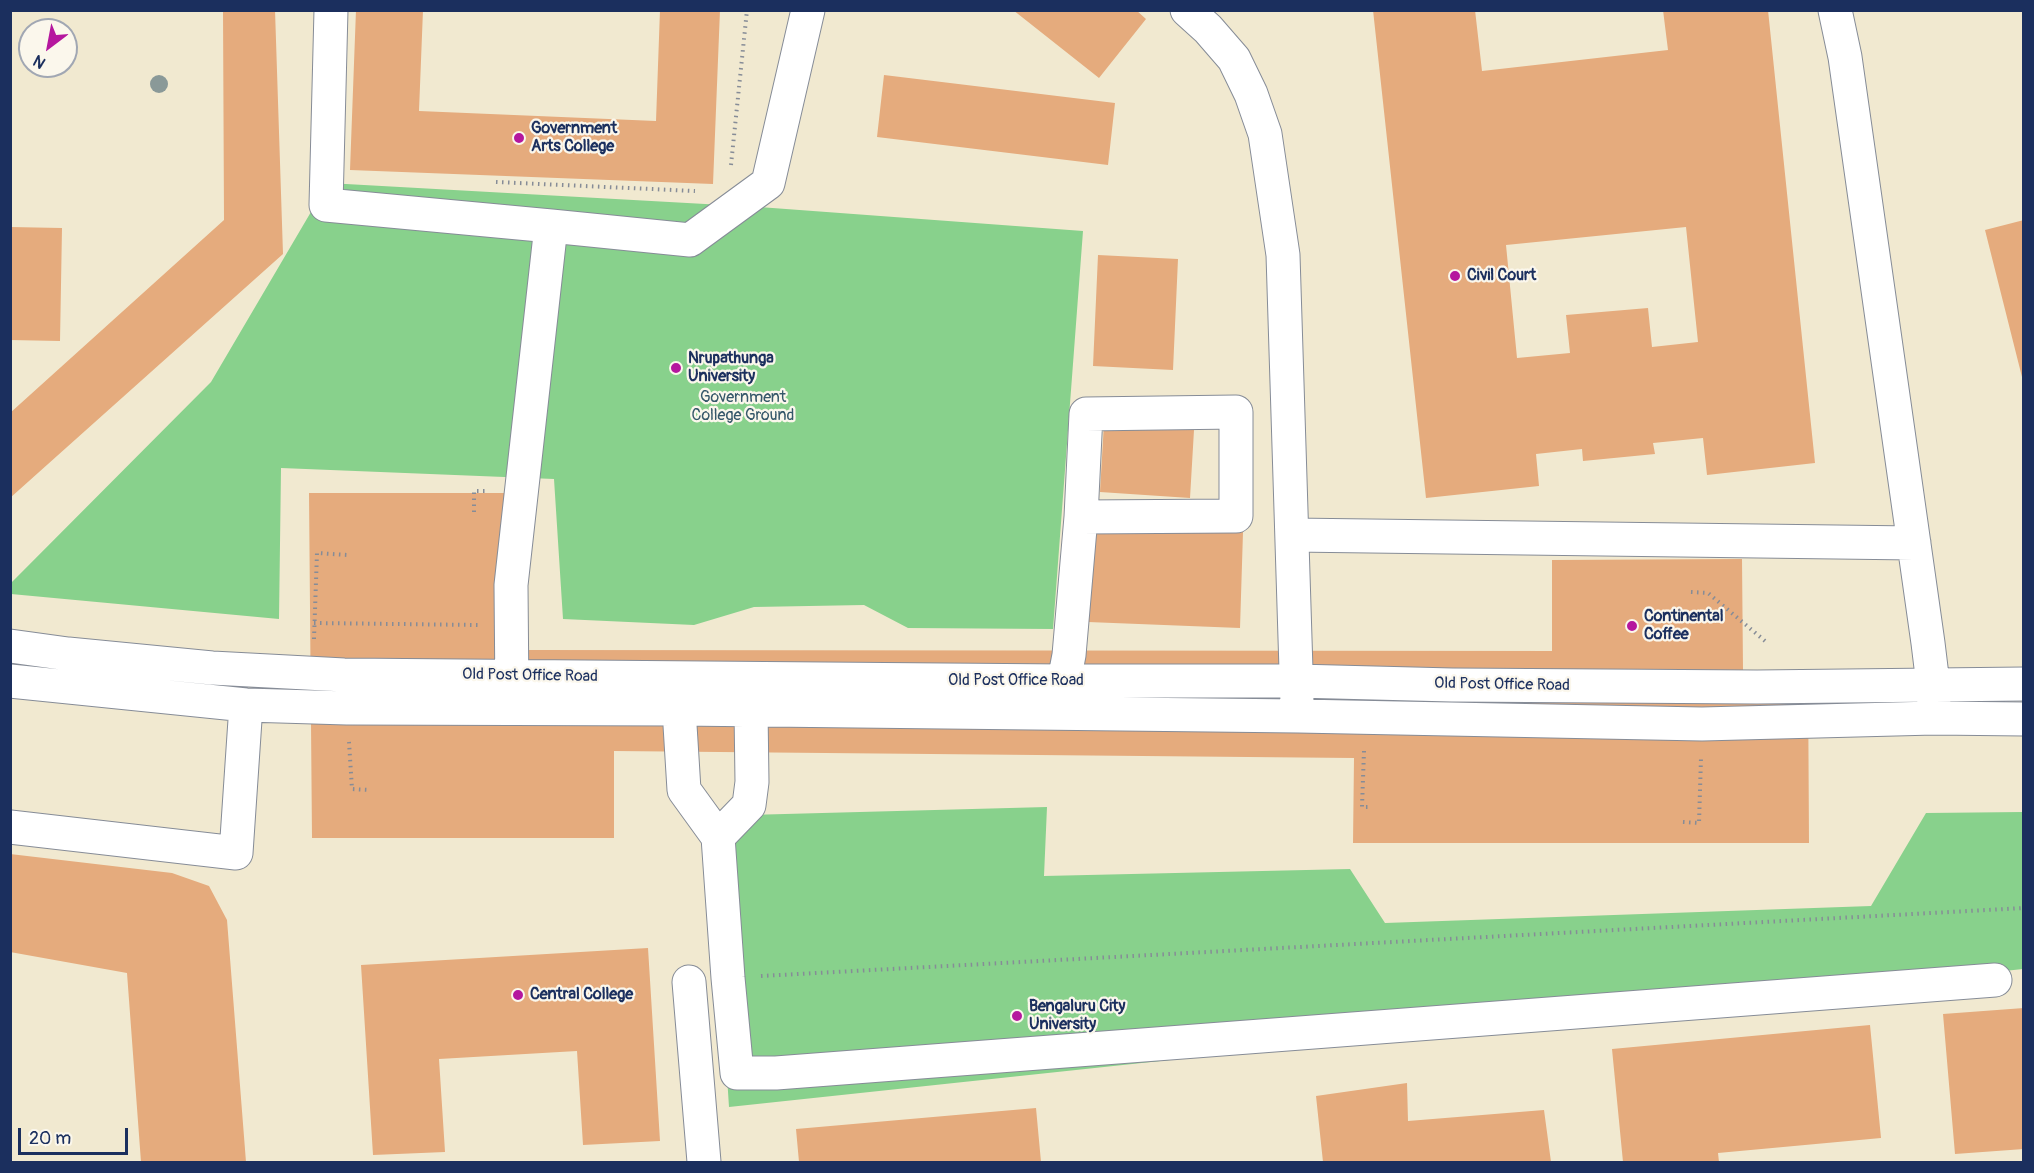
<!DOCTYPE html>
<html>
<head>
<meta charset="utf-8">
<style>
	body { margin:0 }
	#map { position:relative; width:2034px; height:1173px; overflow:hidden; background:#f1e9d0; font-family:Pangolin,sans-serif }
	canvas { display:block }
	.frame { position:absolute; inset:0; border:12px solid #1b2f5e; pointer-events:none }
	.north { position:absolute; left:18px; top:18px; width:60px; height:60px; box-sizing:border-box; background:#fbf7ec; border:2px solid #a1a7b3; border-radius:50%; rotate:212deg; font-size:16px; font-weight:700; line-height:24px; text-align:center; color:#1b2f5e }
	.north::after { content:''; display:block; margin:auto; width:21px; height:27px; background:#b5179e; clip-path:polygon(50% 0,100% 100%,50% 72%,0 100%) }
	.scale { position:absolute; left:18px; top:1128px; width:110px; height:27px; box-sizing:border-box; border:3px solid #1b2f5e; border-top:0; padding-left:8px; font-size:18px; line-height:21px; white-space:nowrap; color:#1b2f5e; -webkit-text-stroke:4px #fbf7ec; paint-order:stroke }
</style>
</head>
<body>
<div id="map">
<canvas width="2034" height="1173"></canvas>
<div class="frame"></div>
<div class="north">N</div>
<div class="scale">20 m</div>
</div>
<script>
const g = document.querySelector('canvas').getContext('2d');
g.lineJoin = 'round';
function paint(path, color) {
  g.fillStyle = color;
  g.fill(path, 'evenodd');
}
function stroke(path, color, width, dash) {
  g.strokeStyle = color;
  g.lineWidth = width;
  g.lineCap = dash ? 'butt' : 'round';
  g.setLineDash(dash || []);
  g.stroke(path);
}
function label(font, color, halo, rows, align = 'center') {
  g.font = font + ' Pangolin,sans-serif';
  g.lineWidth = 4.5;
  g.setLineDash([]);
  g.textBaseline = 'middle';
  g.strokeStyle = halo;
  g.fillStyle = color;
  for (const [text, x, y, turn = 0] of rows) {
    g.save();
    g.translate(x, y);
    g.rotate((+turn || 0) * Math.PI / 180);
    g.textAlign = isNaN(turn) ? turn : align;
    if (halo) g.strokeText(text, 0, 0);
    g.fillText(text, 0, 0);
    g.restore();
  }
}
paint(new Path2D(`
	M328,183L759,207L1083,231L1053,629L908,628L864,605L754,607L694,625L563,619L554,479L281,468L279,619L11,594V583L211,382Z
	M1047,807L1044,876L1350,869L1385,923L1871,906L1926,813L2023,812V969L729,1107L710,816Z`), '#88d18c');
paint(new Path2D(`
	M223,10H275L283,254L10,498V413L224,220Z
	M356,10H423L419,111L656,121L660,10H720L713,184L350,170Z
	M1013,10H1136L1146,19L1099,78Z
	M1373,10H1475L1482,71L1668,50L1663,10H1768L1815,463L1707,475L1703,438L1653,443L1655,454L1583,461L1582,449L1536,454L1539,486L1426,498ZM1686,227L1698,342L1652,347L1648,308L1566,315L1570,353L1517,358L1506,245Z
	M884,75L1115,103L1108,165L877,137Z
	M2024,220V380L2023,381L1985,230Z
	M10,227L62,228L60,341L10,340Z
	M1098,255L1178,259L1173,370L1093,366Z
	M1104,423L1194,430L1190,498L1100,492Z
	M309,493H527V650L1552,651V560L1742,559L1743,670H1808L1809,843H1353L1354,758L614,751V838H312Z
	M1092,527L1243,532L1240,628L1088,622Z
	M10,854L172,873L209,886L227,920L246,1162H141L127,973L10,952Z
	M648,948L660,1141L583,1145L577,1051L439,1059L445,1152L373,1155L361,965Z
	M2024,1008V1149L1955,1154L1943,1014Z
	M1870,1025L1881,1138L1718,1153L1719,1162H1623L1612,1049Z
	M1407,1083L1408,1121L1544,1110L1551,1162H1323L1316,1096Z
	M1036,1108L1041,1162H799L796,1129Z`), '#e5ab7d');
const minor = new Path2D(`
	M331,10L326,205L551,226L511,585L512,699
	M1187,10L1208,29L1234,59L1251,94L1265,134L1283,255L1297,702
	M1835,10L1845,57L1928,643L1933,684L1934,706
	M551,226L690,240L768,183L808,10
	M1292,535L1914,543
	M10,646L68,654L212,668L344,675L1064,681H1296L1452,685L1757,687L2024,684
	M10,681L246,705L347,708L679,709L1298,716L1702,724L1934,718L2024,719
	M1064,681L1069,655L1081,517L1086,414L1236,412V516L1081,517
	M679,709L684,790L718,837L749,805L752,782L751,710
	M10,827L236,853L246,705
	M718,837L728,978L737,1073H776L1995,980
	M689,982L704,1162`);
stroke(minor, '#868c97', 35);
stroke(new Path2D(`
	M731,165L747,10
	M496,182L695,191
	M474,512V491H487
	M1691,592L1708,593L1765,641
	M314,623L478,625
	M314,639L317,553L347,555
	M349,742L352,789L370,790
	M1364,751L1362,807H1369
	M1683,822L1699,823L1701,758
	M761,976L2024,908`), '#868c97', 4, [1.5, 4.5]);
stroke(minor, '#fff', 33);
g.fillStyle = '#8a9998';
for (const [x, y] of [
	[159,84]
]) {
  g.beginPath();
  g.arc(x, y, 9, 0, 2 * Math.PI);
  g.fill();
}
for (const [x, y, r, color] of [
	[519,138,6,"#b5179e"],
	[1455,276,6,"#b5179e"],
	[676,368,6,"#b5179e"],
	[1632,626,6,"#b5179e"],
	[518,995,6,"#b5179e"],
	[1017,1016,6,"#b5179e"]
]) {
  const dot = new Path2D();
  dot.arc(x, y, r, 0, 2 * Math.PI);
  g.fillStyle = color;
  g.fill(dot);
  stroke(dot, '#fbf7ec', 2);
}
label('bold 16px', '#1b2f5e', '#fbf7ec', [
	["Government",531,129],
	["Arts College",531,147],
	["Civil Court",1467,276],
	["Nrupathunga",688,359],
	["University",688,377],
	["Continental",1644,617],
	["Coffee",1644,635],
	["Central College",530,995],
	["Bengaluru City",1029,1007],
	["University",1029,1025]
], 'left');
label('16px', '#36586a', '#fbf7ec', [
	["Government",743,398],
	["College Ground",743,416]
]);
label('16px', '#1b2f5e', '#fbf7ec', [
	["Old Post Office Road",530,676,1],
	["Old Post Office Road",1016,681],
	["Old Post Office Road",1502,685,1]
]);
</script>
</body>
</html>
